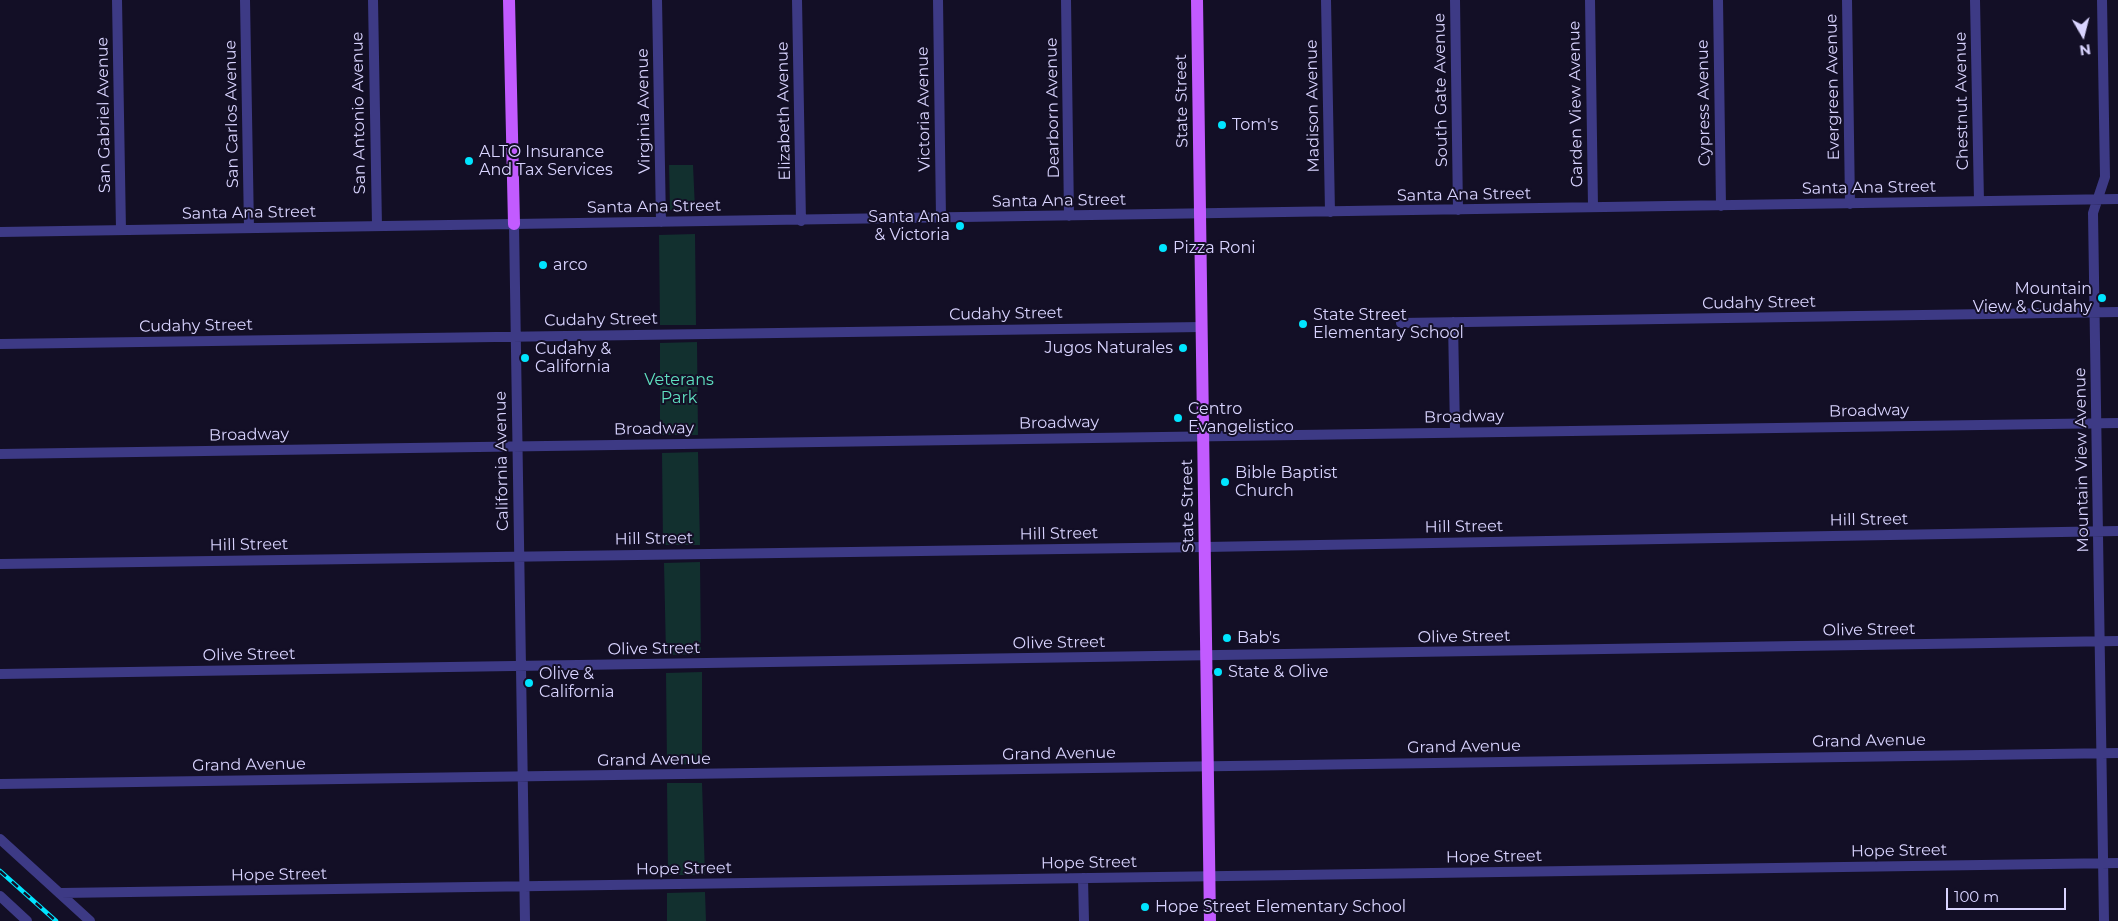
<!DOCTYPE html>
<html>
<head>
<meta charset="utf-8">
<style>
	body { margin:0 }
	#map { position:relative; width:2118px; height:921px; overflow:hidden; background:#130f26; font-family:Montserrat,sans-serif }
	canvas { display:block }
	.north { position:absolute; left:2058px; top:10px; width:50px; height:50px; -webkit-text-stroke:4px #130f26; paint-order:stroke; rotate:172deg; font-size:14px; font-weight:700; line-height:20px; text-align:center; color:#d9d4ff }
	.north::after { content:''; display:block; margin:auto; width:18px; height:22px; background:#d9d4ff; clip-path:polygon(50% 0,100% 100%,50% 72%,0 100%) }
	.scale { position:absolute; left:1946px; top:888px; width:120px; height:22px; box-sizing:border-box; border:2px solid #d9d4ff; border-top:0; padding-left:6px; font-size:15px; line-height:18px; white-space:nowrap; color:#d9d4ff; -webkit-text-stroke:4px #130f26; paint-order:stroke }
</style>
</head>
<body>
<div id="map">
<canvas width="2118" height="921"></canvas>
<div class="north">N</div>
<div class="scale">100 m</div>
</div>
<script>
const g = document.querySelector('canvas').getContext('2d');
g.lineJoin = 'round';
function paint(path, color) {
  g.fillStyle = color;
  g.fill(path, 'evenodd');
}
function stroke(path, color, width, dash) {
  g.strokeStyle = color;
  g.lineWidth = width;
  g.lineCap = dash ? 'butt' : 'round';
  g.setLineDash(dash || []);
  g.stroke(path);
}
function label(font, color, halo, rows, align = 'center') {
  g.font = font + ' Montserrat,sans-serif';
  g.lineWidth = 4;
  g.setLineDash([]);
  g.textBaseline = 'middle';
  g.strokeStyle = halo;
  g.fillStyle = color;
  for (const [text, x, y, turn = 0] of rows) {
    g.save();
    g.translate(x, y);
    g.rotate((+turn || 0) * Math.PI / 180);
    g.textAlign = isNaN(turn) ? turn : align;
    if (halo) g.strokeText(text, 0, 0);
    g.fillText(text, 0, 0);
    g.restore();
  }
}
paint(new Path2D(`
	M669,165H693L695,209L670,210Z
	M695,234L696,325H660L659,235Z
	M697,342L698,435H660V343Z
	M698,452L700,545H663L662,453Z
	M700,562L701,654L666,655L664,563Z
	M702,672V764L667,765L666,673Z
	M667,783H702L705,875H668Z
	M705,892L706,921H667V893Z`), '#12302f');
stroke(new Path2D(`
	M117,0L121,230
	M245,0L249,228
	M373,0L377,226
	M657,0L661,222
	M797,0L801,221
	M938,0L941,218
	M1066,0L1069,216
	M1326,0L1330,212
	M1455,0L1458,210
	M1590,0L1593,207
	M1718,0L1721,206
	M1847,0L1850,204
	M1975,0L1979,201
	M2102,0L2105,177L2093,213L2104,921
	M514,224L525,921
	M0,232L2118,199
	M1453,322L1455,432
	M1401,323L2118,312
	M0,344L1202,327
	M0,454L2118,423
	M0,564L1205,547L2118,531
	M0,674L2118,641
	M0,784L2118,753
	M0,839L90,921
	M1083,878L1084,921
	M61,893L2118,863
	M0,896L27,921`), '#3d3a85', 10);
stroke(new Path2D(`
	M509,0L514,224
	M1197,0L1210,921`), '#c25bff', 12);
const rail = new Path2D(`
	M0,871L56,921`);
stroke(rail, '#00e5ff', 4.5);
stroke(rail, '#130f26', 2.5, [8]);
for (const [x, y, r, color] of [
	[1222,125,5,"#00e5ff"],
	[469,161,5,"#00e5ff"],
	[960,226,5,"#00e5ff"],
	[1163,248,5,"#00e5ff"],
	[543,265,5,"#00e5ff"],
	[2102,298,5,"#00e5ff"],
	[1303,324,5,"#00e5ff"],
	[1183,348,5,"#00e5ff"],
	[525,358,5,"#00e5ff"],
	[1178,418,5,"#00e5ff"],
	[1225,482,5,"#00e5ff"],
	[1227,638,5,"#00e5ff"],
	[1218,672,5,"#00e5ff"],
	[529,683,5,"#00e5ff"],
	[1145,907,5,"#00e5ff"]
]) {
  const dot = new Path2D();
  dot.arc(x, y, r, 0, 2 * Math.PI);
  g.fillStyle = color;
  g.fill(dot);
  stroke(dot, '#130f26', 2);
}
label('16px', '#d9d4ff', '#130f26', [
	["Evergreen Avenue",1833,87,-91],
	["South Gate Avenue",1441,90,-91],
	["State Street",1182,101,-91],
	["Chestnut Avenue",1962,101,-91],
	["Cypress Avenue",1704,103,-91],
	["Garden View Avenue",1576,104,-91],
	["Madison Avenue",1313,106,-91],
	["Dearborn Avenue",1053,108,-91],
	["Victoria Avenue",924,109,-91],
	["Virginia Avenue",644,111,-91],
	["Elizabeth Avenue",784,111,-91],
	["San Antonio Avenue",359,113,-91],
	["San Carlos Avenue",232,114,-91],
	["San Gabriel Avenue",104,115,-91],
	["Santa Ana Street",1869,188,-1],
	["Santa Ana Street",1464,195,-1],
	["Santa Ana Street",1059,201,-1],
	["Santa Ana Street",654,207,-1],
	["Santa Ana Street",249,213,-1],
	["Cudahy Street",1759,303,-1],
	["Cudahy Street",1006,314,-1],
	["Cudahy Street",601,320,-1],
	["Cudahy Street",196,326,-1],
	["Broadway",1869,411,-1],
	["Broadway",1464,417,-1],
	["Broadway",1059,423,-1],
	["Broadway",654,429,-1],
	["Broadway",249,435,-1],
	["Mountain View Avenue",2082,460,-91],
	["California Avenue",502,461,-91],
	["State Street",1188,506,-91],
	["Hill Street",1869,520,-1],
	["Hill Street",1464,527,-1],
	["Hill Street",1059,534,-1],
	["Hill Street",654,539,-1],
	["Hill Street",249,545,-1],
	["Olive Street",1869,630,-1],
	["Olive Street",1464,637,-1],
	["Olive Street",1059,643,-1],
	["Olive Street",654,649,-1],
	["Olive Street",249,655,-1],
	["Grand Avenue",1869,741,-1],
	["Grand Avenue",1464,747,-1],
	["Grand Avenue",1059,754,-1],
	["Grand Avenue",654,760,-1],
	["Grand Avenue",249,765,-1],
	["Hope Street",1899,851,-1],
	["Hope Street",1494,857,-1],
	["Hope Street",1089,863,-1],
	["Hope Street",684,869,-1],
	["Hope Street",279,875,-1]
]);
label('16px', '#d9d4ff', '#130f26', [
	["Tom's",1232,125],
	["ALTO Insurance",479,152],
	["And Tax Services",479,170],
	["Santa Ana",950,217,"right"],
	["& Victoria",950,235,"right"],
	["Pizza Roni",1173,248],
	["arco",553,265],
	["Mountain",2092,289,"right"],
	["View & Cudahy",2092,307,"right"],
	["State Street",1313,315],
	["Elementary School",1313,333],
	["Jugos Naturales",1173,348,"right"],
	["Cudahy &",535,349],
	["California",535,367],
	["Centro",1188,409],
	["Evangelistico",1188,427],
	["Bible Baptist",1235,473],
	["Church",1235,491],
	["Bab's",1237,638],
	["State & Olive",1228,672],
	["Olive &",539,674],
	["California",539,692],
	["Hope Street Elementary School",1155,907]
], 'left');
label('16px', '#5fe0c0', '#130f26', [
	["Veterans",679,380],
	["Park",679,398]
]);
</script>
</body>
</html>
